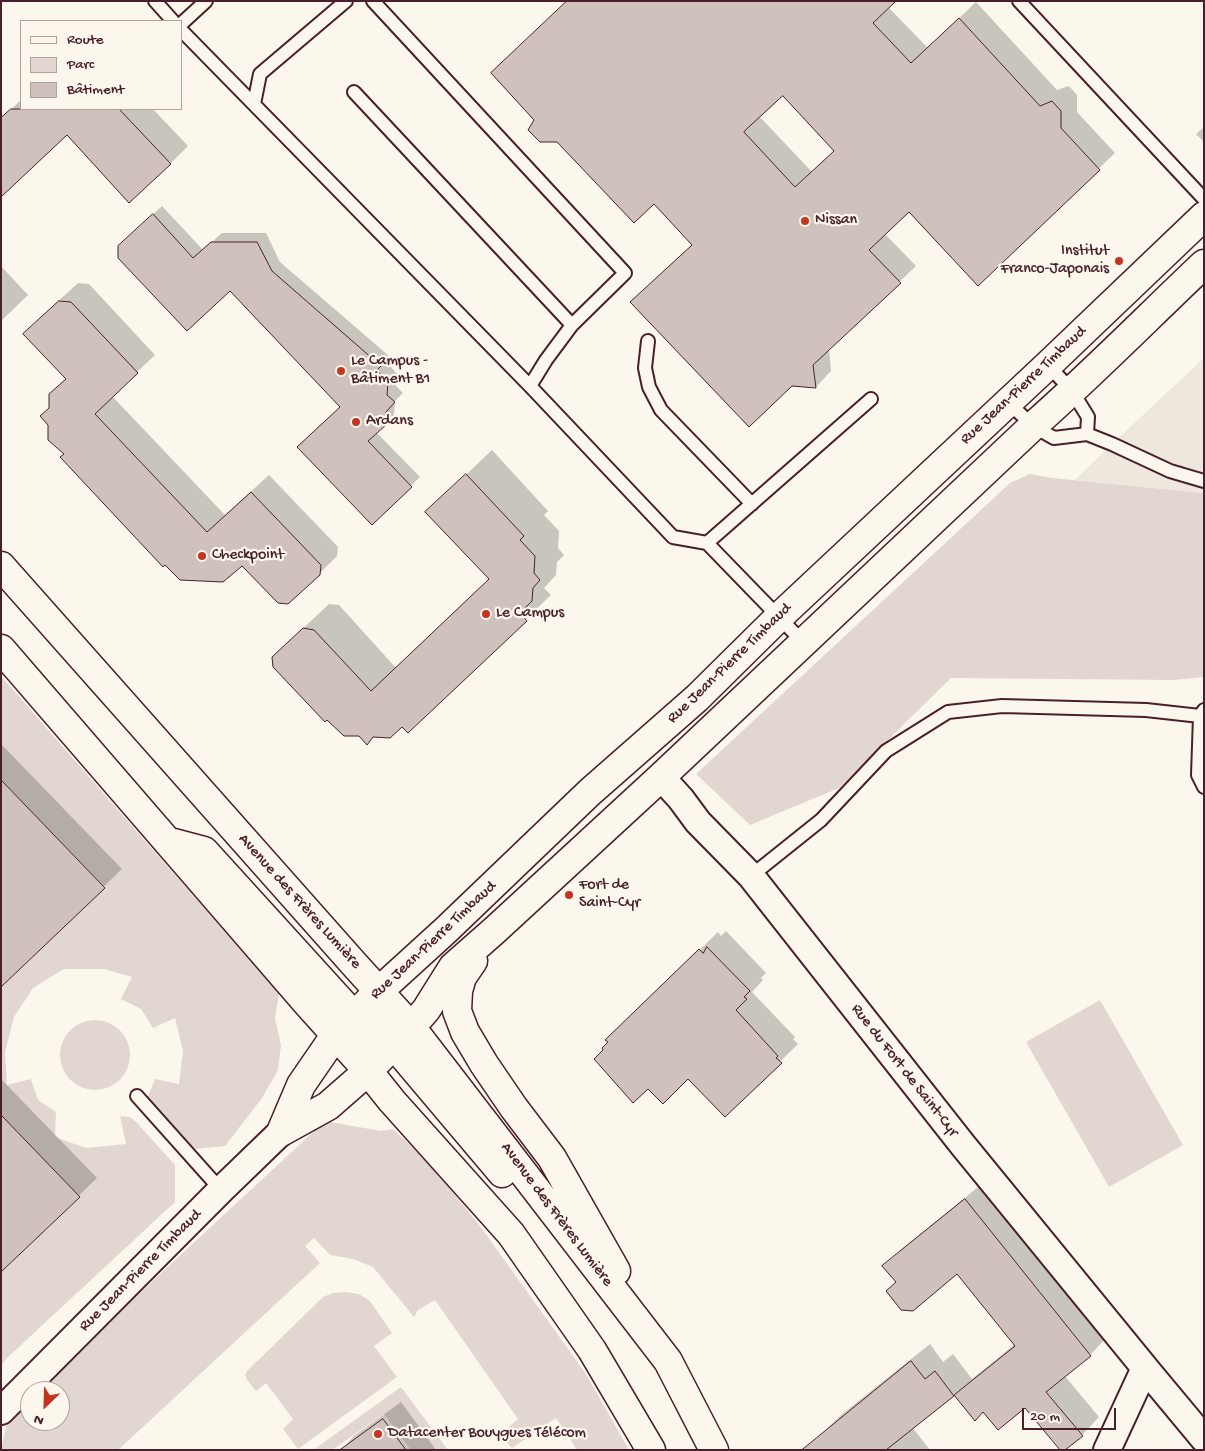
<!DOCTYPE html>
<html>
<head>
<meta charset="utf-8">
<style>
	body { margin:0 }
	#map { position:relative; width:1205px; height:1451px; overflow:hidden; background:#fbf7ec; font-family:"Gochi Hand",sans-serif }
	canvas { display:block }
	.frame { position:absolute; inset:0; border:2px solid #4a1f2b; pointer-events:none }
	.legend { position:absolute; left:20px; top:20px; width:162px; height:90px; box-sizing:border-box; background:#fbf7ec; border:1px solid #b4a19f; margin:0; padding:6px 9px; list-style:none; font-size:15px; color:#4a1f2b }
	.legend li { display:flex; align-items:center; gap:10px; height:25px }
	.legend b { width:25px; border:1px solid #b4a19f }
	.north { position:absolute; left:20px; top:1381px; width:50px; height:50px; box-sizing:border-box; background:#fbf7ec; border:1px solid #b4a19f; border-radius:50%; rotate:204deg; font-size:14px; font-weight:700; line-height:20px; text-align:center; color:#4a1f2b }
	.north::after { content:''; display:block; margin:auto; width:18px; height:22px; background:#c8321e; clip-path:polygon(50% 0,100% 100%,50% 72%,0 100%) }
	.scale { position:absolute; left:1022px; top:1408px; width:94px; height:22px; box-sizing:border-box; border:2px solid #4a1f2b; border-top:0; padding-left:6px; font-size:15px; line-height:18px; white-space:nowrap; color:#4a1f2b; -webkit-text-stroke:4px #fbf7ec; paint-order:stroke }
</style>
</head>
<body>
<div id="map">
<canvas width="1205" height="1451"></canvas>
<div class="frame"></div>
<ul class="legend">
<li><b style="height:6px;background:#fbf7ec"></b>Route</li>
<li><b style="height:14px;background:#e2d7d0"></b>Parc</li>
<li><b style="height:14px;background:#cfc2bc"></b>Bâtiment</li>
</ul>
<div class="north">N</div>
<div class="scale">20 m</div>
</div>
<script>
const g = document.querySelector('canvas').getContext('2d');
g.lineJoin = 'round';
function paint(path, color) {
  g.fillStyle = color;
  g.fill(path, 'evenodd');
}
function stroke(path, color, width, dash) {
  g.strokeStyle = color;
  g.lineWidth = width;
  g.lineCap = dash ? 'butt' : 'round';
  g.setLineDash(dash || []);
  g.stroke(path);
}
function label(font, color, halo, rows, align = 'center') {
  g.font = font + ' "Gochi Hand",sans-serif';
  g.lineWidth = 4.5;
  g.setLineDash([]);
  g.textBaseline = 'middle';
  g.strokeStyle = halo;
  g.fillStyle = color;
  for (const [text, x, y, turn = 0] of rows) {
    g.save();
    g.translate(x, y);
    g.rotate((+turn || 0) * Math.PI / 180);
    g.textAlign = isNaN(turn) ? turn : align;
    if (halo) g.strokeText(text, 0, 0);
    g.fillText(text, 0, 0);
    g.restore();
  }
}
paint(new Path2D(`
	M1204,358V493L1075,480L1112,444Z`), '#eee7de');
paint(new Path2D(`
	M1030,474L1052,478L1204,493V677L1174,680L951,678L839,788L750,825L696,774L1010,483Z
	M1,676L279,994L275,1018L281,1045L278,1070L262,1098L225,1146L195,1149L147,1099L155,1079L179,1084L183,1051L175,1018L153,1028L141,1009L121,999L132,977L104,969H64L33,988L14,1017L5,1052L7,1085L31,1079L38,1100L56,1112L55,1137L86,1148L126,1144L120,1116L130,1117L137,1123L175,1165V1202L7,1358L1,1366V1272L80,1197L1,1115V987L105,887L1,780Z
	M1100,1000L1183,1145L1109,1187L1026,1042Z
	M60 1055a35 35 0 1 1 70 0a35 35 0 1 1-70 0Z
	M325,1121L381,1131L393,1129L427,1161L480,1226L586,1374L629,1450H577L556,1418L512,1448L499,1435L518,1419L435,1300L418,1310L414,1317L373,1267L353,1259L330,1255L314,1238L305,1246L320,1263L118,1450H1L9,1414L30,1394V1421H60V1391H34Z
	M346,1292L359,1294L370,1301L392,1333L374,1346L397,1377L298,1449L283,1429L293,1419L266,1383L256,1391L247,1380L245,1375L247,1371L323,1297L333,1293Z
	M401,1387L448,1450H411L384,1414L332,1450H313Z`), '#e2d7d0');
paint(new Path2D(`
	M567,1H894L888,7L928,48L976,2L1057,90L1069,86L1077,95V112L1115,153L978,284L909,211L885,234L916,266L829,349L831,371L816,387L792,384L749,425L632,302L694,245L654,202L634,221L558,140L540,141L530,130L536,120L492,73ZM783,94L836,150L812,172L759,116Z
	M21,100V109H153L188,146L170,164L67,133L1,119Z
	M1204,127V142L1196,134Z
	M162,206L203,250L222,233H266L280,262L389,356L385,360L397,374L396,386L403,393L395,401L394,415L376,432L420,477L372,523L341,407L230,289L129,237Z
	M1,266L28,295L1,321Z
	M78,283L89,284L155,355L112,396L225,515L269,475L338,547L337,556L319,574L242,564L66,454L50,408V394L67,377L42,316Z
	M492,450L548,511L544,515L559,531L558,548L564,555L557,562L556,575L544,588L551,595L408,732L402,726L374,736L367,743L298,633L329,604L339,605L396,668L490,578L427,512Z
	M1,744L122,869L1,986Z
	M726,931L766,973L761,978L763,980L752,992L795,1037L793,1039L798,1044L725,1116L688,1077L625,1023L718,932L721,936Z
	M1,1079L97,1178L1,1270Z
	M983,1183L1107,1337L1090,1355L1064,1375L1099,1417L1082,1435L1025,1407L983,1411L975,1419L955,1393L912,1427L930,1450H830L823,1433L841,1415L930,1344L943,1362L953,1354L972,1379L1015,1344L957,1273L897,1282L884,1266L902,1249Z
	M401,1402L436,1450H341L354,1436Z`), '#0003');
const building = new Path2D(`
	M567,1H896L873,23L911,63L959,18L1040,106L1052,101L1061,111V128L1100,170L978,286L909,212L869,250L901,283L813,365L816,388L792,386L749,427L630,302L692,245L654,204L634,223L557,142H540L528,130L534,120L491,73ZM783,96L834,151L795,187L744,132Z
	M11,109H119L171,164L129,203L67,135L1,197V118Z
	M153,214L193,258L211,242H257L272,271L381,366L377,370L388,383L387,395L395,402L386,412V425L368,441L412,487L372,525L297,447L340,407L230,291L187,331L118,258V246Z
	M59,301L71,302L138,373L95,414L207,532L251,492L321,565L320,575L288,604L278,603L242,566L223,582L180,580L165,565L163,567L60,457L64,454L48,440V425L40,416L49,408V394L66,379L23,334Z
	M466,474L524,536L520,540L535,556L534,573L540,580L533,588L532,601L520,613L527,621L408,733L402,727L390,738L373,737L367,745L359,736H344L327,720L325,722L273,667L272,657L303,628L314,630L371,691L489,579L425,512Z
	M1,780L105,888L1,987Z
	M707,947L750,991L744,997L747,999L736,1010L778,1056L776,1058L782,1063L725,1117L688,1079L663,1104L648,1089L633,1103L594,1059L603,1050L602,1048L608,1042L605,1040L699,949L703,953Z
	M1,1115L80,1197L1,1272Z
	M965,1199L1091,1356L1046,1392L1083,1436L1065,1450H1060L1025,1408L998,1430L983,1412L975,1421L954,1395L1015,1346L957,1274L913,1311L901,1310L886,1291L896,1282L882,1266Z
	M911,1361L925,1379L935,1371L954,1396L886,1450H802Z
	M383,1419L406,1450H340Z`);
paint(building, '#cfc2bc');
stroke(building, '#4a1f2b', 1);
const lane = new Path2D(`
	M155,1L173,21
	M373,1L625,273L572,325L546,360L530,386
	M1019,1L1204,199
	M181,24L206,1
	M181,30L530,386L673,537L707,543
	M354,92L572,325
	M254,104L260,74L346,1
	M648,341L645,368L649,387L661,410L752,504
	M1048,365L1072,391L1088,417L1087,434
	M1008,402L1033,426L1054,438L1087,434L1112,444L1170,471L1204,481
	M803,642L707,543L871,399
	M1204,710L1200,716L1198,775L1204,787
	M751,876L821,820L886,751L948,712L1002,706L1146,710L1200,716
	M137,1096L221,1190`);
const street = new Path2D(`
	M661,777L681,799L698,822L751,876L962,1144L1145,1368L1107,1450
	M1145,1368L1204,1439
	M1,1411L221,1190L281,1132`);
const secondary = new Path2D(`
	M1,566L354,964L411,1027L668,1361L714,1450
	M1,649L307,1003L368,1071L392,1101L511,1234L592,1350L651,1450
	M170,842L204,851L354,1016L411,1027
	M473,961L462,977L458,991L457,1011L465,1032L484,1064L514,1108L552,1158L616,1271
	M336,1034L394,1045L502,1173
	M281,1132L301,1085L336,1034L379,991L446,930L590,792L697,698L779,617L1048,365L1204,216
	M281,1132L328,1106L368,1071L411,1027L426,1010L453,967L495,930L661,777L1033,426C1092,374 1147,318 1204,264`);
stroke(lane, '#4a1f2b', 16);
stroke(street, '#4a1f2b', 30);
stroke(secondary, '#4a1f2b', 31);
stroke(lane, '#fbf7ec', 12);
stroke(street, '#fbf7ec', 26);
stroke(secondary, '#fbf7ec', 28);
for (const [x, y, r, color] of [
	[805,221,5,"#c8321e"],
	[1119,261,5,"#c8321e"],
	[341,371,5,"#c8321e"],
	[356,422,5,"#c8321e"],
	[202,556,5,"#c8321e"],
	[486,614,5,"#c8321e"],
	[569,895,5,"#c8321e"],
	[378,1434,5,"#c8321e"]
]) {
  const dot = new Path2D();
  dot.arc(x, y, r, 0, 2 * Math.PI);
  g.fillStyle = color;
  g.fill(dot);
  stroke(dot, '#fbf7ec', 2);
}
label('16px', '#4a1f2b', '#fbf7ec', [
	["Nissan",815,221],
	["Institut",1109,252,"right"],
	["Franco-Japonais",1109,270,"right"],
	["Le Campus -",351,362],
	["Bâtiment B1",351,380],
	["Ardans",366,422],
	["Checkpoint",212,556],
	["Le Campus",496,614],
	["Fort de",579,886],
	["Saint-Cyr",579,904],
	["Datacenter Bouygues Télécom",388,1434]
], 'left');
label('16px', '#4a1f2b', '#fbf7ec', [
	["Rue Jean-Pierre Timbaud",1024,386,-43],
	["Rue Jean-Pierre Timbaud",730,664,-44],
	["Avenue des Frères Lumière",299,902,48],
	["Rue Jean-Pierre Timbaud",434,941,-43],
	["Rue du Fort de Saint-Cyr",904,1071,52],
	["Avenue des Frères Lumière",556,1215,53],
	["Rue Jean-Pierre Timbaud",141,1271,-45]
]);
</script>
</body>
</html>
